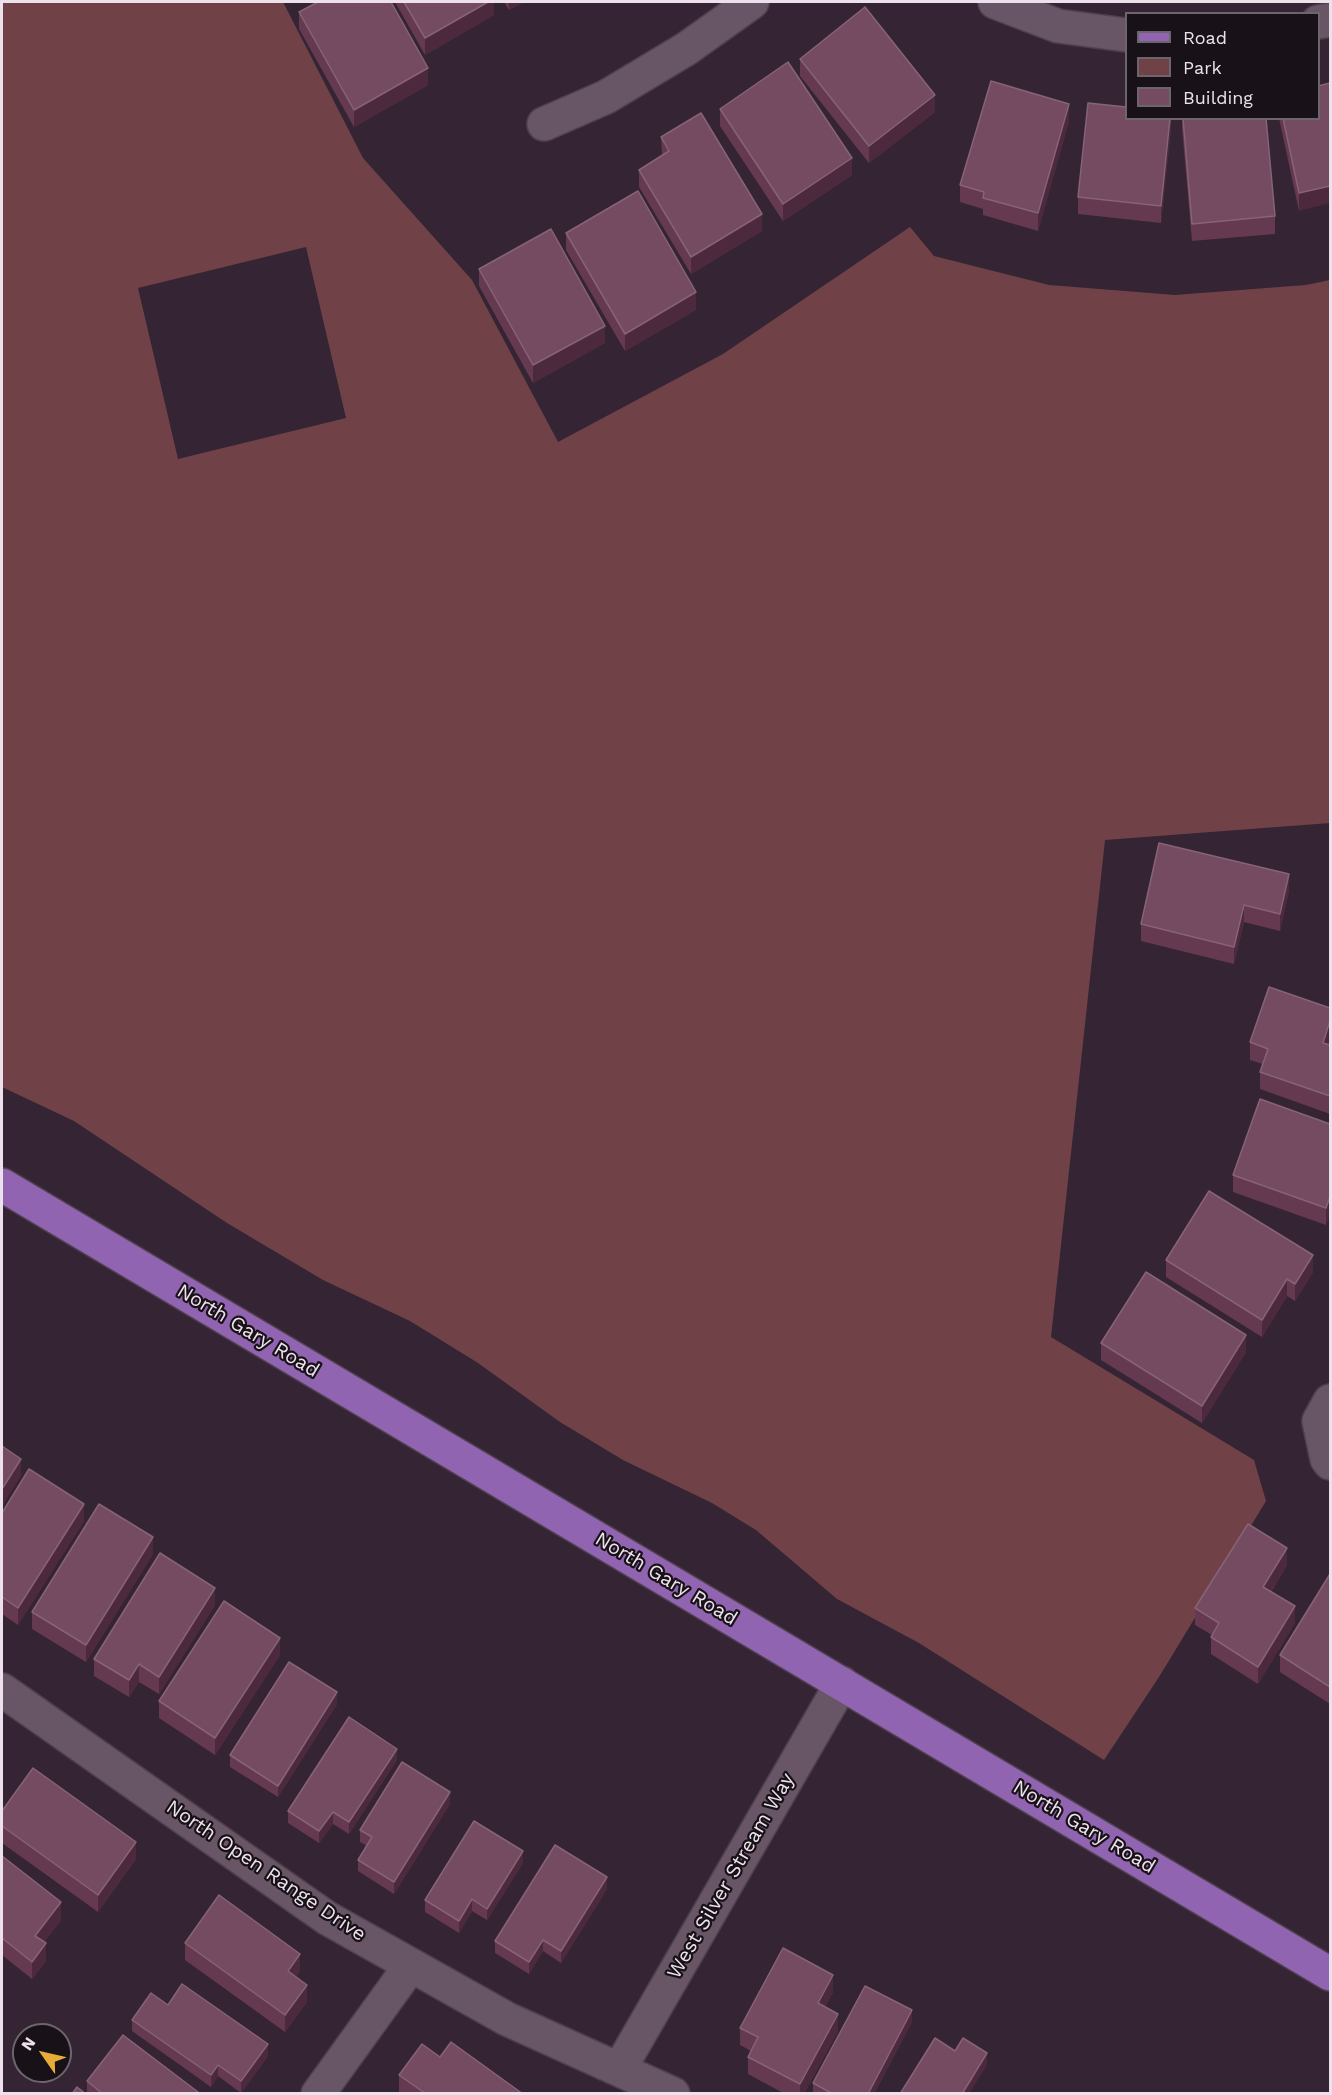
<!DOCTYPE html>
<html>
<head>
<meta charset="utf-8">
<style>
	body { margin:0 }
	#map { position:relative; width:1332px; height:2095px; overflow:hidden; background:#352534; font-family:"Work Sans",sans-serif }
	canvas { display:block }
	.frame { position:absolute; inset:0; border:3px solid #ede2ec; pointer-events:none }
	.legend { position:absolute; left:1125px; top:12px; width:195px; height:108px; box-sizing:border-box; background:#181117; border:2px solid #6d656c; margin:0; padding:8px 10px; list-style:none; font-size:18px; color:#ede2ec }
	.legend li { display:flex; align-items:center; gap:12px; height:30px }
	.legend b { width:30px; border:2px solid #6d656c }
	.north { position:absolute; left:12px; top:2023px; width:60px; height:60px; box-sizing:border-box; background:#181117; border:2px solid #6d656c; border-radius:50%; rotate:304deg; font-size:16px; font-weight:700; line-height:24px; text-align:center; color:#ede2ec }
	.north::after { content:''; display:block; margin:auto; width:21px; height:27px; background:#e7ac37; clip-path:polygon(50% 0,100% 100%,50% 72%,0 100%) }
</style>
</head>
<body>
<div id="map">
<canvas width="1332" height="2095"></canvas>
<div class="frame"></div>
<ul class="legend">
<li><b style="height:8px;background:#9164b2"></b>Road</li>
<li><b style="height:16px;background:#704247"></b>Park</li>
<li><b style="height:16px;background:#744b60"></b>Building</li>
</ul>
<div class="north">N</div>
</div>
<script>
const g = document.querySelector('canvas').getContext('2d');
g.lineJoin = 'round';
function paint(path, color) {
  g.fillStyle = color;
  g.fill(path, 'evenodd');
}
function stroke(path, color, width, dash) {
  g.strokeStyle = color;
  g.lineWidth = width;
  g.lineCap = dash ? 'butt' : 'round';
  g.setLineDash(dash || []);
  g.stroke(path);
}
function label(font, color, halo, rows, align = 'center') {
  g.font = font + ' "Work Sans",sans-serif';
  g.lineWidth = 4.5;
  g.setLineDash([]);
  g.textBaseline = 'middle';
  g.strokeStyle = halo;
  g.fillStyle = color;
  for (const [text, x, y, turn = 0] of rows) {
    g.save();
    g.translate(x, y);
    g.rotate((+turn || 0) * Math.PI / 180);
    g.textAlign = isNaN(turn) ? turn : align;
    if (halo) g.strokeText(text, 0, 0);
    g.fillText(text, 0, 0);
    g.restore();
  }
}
paint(new Path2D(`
	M2,2H283L363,158L472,280L558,442L723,354L910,227L934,256L1049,285L1175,295L1306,285L1330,280V823L1105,840L1051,1337L1254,1460L1266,1501L1159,1677L1104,1760L919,1643L837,1599L756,1530L712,1503L623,1460L560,1422L478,1363L410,1321L323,1280L227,1223L74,1121L2,1087ZM306,247L346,418L178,459L138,288Z`), '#704247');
const minor = new Path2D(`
	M995,2L1058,26L1126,35
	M1318,22L1330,20
	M544,124L606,97L686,49L752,2
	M1330,1401L1319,1421L1327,1459L1330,1463
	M2,1690L327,1918L507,2019L673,2094
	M620,2068L842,1683
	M318,2094L411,1965`);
const major = new Path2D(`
	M2,1185L1330,1974`);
stroke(minor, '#4e404d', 36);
stroke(major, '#4e404d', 36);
stroke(minor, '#685566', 33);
stroke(major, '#9164b2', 33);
paint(new Path2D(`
	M395,2H494V15L425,55Z
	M504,2H524L509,10Z
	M299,12L428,85L354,127L299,29Z
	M800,59L935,112L869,163L800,76Z
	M720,109L852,175L783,221L720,126Z
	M1171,118V129L1161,223L1078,214V197Z
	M1182,118H1266L1275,216V234L1192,241L1182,128Z
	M1279,118H1318L1299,211Z
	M1069,121L1038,231L983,215V209L960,202V185Z
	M661,137L762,231L691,274L639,187V170L662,155Z
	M566,233L696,310L625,351L566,250Z
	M479,269L605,343L533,383L479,286Z
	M1289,891L1280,931L1244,922L1234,964L1141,941V924Z
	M1330,1008V1038L1328,1045H1330V1114L1260,1089V1072L1263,1064L1250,1060V1042Z
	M1330,1124L1326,1225L1233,1192V1175Z
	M1166,1260L1313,1272L1295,1301L1287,1296L1262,1337L1166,1277Z
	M1101,1343L1246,1352L1202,1423L1101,1360Z
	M2,1513L84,1521L18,1625L2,1614Z
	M153,1554L86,1662L32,1629V1612Z
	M1287,1565L1271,1592L1295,1623L1258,1684L1211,1654V1637L1212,1635L1195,1625V1608Z
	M1330,1574V1704L1280,1672V1655Z
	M215,1605L159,1694L139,1682L129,1697L94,1676V1659Z
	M280,1655L215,1755L159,1718V1701Z
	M337,1704L278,1797L230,1767V1755Z
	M397,1760L349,1834L333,1824L319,1843L288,1823V1811Z
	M450,1804L394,1894L358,1871V1860L367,1846L360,1842V1830Z
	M2,1811L136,1859L98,1912L2,1843Z
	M2,1856L61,1920L44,1942L46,1961L32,1979L2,1955Z
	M523,1863L487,1920L472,1911L459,1933L425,1912V1900Z
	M607,1889L561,1963L543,1951L529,1974L495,1953V1941Z
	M185,1943L300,1971L296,1977L307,2002L285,2032L185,1960Z
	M833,1992L825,2007L838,2031L804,2094H785L748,2074V2057L751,2051L740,2045V2028Z
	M168,2005L268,2056L241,2093L218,2076L211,2087L132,2031V2020Z
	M912,2022L874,2094H813V2083Z
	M440,2057L523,2094H402L399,2092V2075Z
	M87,2081L198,2094H88L87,2093Z`), '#65394f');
paint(new Path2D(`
	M488,2H494V15L425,55V38Z
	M509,2H524L509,10Z
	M428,68V85L354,127V110Z
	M935,95V112L869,163V146Z
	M1069,104V121L1038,231V213Z
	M1170,118L1171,129L1161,223V206Z
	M852,158V175L783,221V204Z
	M1330,186V203L1299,211V193Z
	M762,214V231L691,274V257Z
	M696,292V310L625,351V334Z
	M605,326V343L533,383V365Z
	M1289,874V891L1280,931V914Z
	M1244,905V922L1234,964V947Z
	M1330,1021V1038L1323,1060V1043Z
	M1330,1197V1214L1326,1225V1208Z
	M1313,1255V1272L1295,1301V1284Z
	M1287,1279V1296L1262,1337V1320Z
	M1246,1335V1352L1202,1423V1406Z
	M21,1459V1476L2,1506V1489Z
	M84,1504V1521L18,1625V1608Z
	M153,1537V1554L86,1662V1645Z
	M1287,1548V1565L1263,1604V1587Z
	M215,1588V1605L159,1694V1677Z
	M1295,1606V1623L1258,1684V1667Z
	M280,1638V1655L215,1755V1738Z
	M139,1664V1682L129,1697V1680Z
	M337,1692V1704L278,1797V1786Z
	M397,1749V1760L349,1834V1822Z
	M450,1792V1804L394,1894V1882Z
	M333,1812V1824L319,1843V1831Z
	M136,1842V1859L98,1912V1895Z
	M523,1851V1863L487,1920V1909Z
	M607,1877V1889L561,1963V1951Z
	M472,1899V1911L459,1933V1921Z
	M61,1902V1920L35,1953V1936Z
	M543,1940V1951L529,1974V1962Z
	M46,1943V1961L32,1979V1962Z
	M300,1954V1971L288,1988V1971Z
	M833,1975V1992L818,2020V2003Z
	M307,1985V2002L285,2032V2015Z
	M912,2010V2022L874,2094H868Z
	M838,2014V2031L804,2094H800V2084Z
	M268,2044V2056L241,2093V2081Z
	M987,2053V2065L969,2094H962Z
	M218,2065V2076L211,2087V2075Z`), '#4c293d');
const building = new Path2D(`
	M318,2H391L428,68L354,110L299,12Z
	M404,2H488L425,38Z
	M865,7L935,95L869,146L800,59Z
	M788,62L852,158L783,204L720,109Z
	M991,81L1069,104L1038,213L983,198L984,192L960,185Z
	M1330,83V186L1299,193L1283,118H1318V86Z
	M1088,103L1126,107V118H1170L1161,206L1078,197Z
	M701,113L762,214L691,257L639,170L669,151L661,137Z
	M1183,118H1266L1275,216L1192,224Z
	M638,191L696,292L625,334L566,233Z
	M551,229L605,326L533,365L479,269Z
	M1159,843L1289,874L1280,914L1244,905L1234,947L1141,924Z
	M1269,987L1330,1008V1021L1323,1043L1330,1045V1096L1260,1072L1268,1049L1250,1042Z
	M1260,1099L1330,1124V1197L1326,1208L1233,1175Z
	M1209,1191L1313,1255L1295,1284L1287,1279L1262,1320L1166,1260Z
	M1146,1272L1246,1335L1202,1406L1101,1343Z
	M2,1446L21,1459L2,1489Z
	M29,1469L84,1504L18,1608L2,1597V1513Z
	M99,1504L153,1537L86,1645L32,1612Z
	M1248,1524L1287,1548L1263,1587L1295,1606L1258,1667L1211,1637L1219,1623L1195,1608Z
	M160,1553L215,1588L159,1677L139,1664L129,1680L94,1659Z
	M1330,1574V1687L1280,1655Z
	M224,1601L280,1638L215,1738L159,1701Z
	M289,1662L337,1692L278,1786L230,1755Z
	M349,1717L397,1749L349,1822L333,1812L319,1831L288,1811Z
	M402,1762L450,1792L394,1882L358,1860L372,1837L360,1830Z
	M33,1768L136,1842L98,1895L2,1826V1811Z
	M474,1821L523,1851L487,1909L472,1899L459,1921L425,1900Z
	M555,1845L607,1877L561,1951L543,1940L529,1962L495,1941Z
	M2,1856L61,1902L35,1936L46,1943L32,1962L2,1938Z
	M219,1895L300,1954L288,1971L307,1985L285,2015L185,1943Z
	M783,1948L833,1975L818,2003L838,2014L800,2084L748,2057L758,2037L740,2028Z
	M182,1984L268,2044L241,2081L218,2065L211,2075L132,2020L151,1993L168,2005Z
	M865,1986L912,2010L868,2094H833L813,2083Z
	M123,2035L198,2092L197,2094H103L87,2081Z
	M935,2038L955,2051L963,2038L987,2053L962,2094H900Z
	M451,2042L523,2094H426L399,2075L422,2044L440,2057Z
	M77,2087L86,2094H72Z`);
paint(building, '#744b60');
stroke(building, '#876376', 1.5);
label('20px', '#ede2ec', '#181117', [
	["North Gary Road",248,1331,31],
	["North Gary Road",666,1579,31],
	["North Gary Road",1084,1827,31],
	["North Open Range Drive",266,1871,34],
	["West Silver Stream Way",731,1876,-60]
]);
</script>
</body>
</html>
